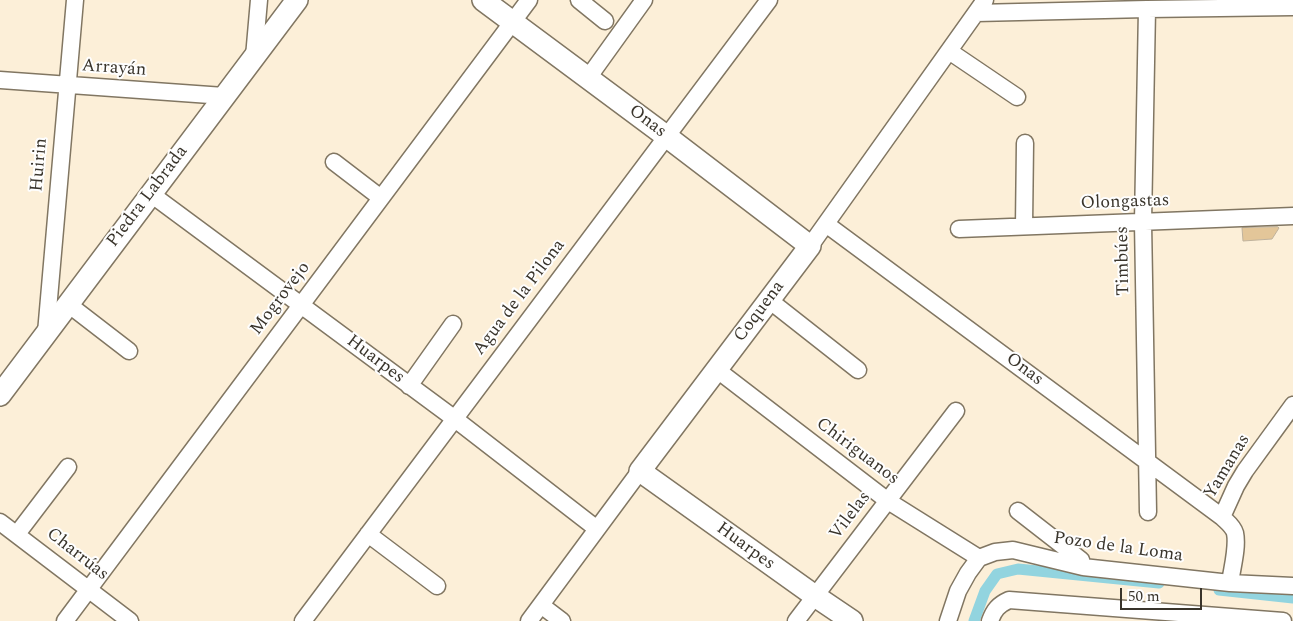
<!DOCTYPE html>
<html>
<head>
<meta charset="utf-8">
<style>
	body { margin:0 }
	#map { position:relative; width:1293px; height:621px; overflow:hidden; background:#fcefd8; font-family:Spectral,serif }
	canvas { display:block }
	.scale { position:absolute; left:1120px; top:588px; width:82px; height:22px; box-sizing:border-box; border:2px solid #39342b; border-top:0; padding-left:6px; font-size:15px; line-height:18px; white-space:nowrap; color:#39342b; -webkit-text-stroke:4px #fefefe; paint-order:stroke }
</style>
</head>
<body>
<div id="map">
<canvas width="1293" height="621"></canvas>
<div class="scale">50 m</div>
</div>
<script>
const g = document.querySelector('canvas').getContext('2d');
g.lineJoin = 'round';
function stroke(path, color, width, dash) {
  g.strokeStyle = color;
  g.lineWidth = width;
  g.lineCap = dash ? 'butt' : 'round';
  g.setLineDash(dash || []);
  g.stroke(path);
}
function paint(path, color) {
  g.fillStyle = color;
  g.fill(path, 'evenodd');
}
function label(font, color, halo, rows, align = 'center') {
  g.font = font + ' Spectral,serif';
  g.lineWidth = 4;
  g.setLineDash([]);
  g.textBaseline = 'middle';
  g.strokeStyle = halo;
  g.fillStyle = color;
  for (const [text, x, y, turn = 0] of rows) {
    g.save();
    g.translate(x, y);
    g.rotate((+turn || 0) * Math.PI / 180);
    g.textAlign = isNaN(turn) ? turn : align;
    if (halo) g.strokeText(text, 0, 0);
    g.fillText(text, 0, 0);
    g.restore();
  }
}
stroke(new Path2D(`
	M1219,590L1293,598
	M974,621L985,591L997,574L1018,569L1159,583`), '#92d4df', 11);
const building = new Path2D(`
	M1278,227L1279,228L1272,239L1243,241L1242,228Z`);
paint(building, '#e3c699');
stroke(building, '#bfb29d', 1);
const minor = new Path2D(`
	M579,0L605,21
	M1147,9L1143,222L1148,512
	M976,13L1147,9L1293,7
	M949,51L1017,97
	M254,57L259,0
	M588,78L644,0
	M0,80L224,96
	M334,162L381,198
	M151,194L455,419L597,529
	M826,224L1222,517C1227,522 1233,526 1235,533C1238,547 1232,568 1230,583
	M1024,226L1025,143
	M959,229L1293,216
	M810,246L985,0
	M769,300L858,370
	M68,304L129,351
	M46,333L75,0
	M716,369L888,501L979,558
	M409,386L453,324
	M1018,511L1081,560L1083,567
	M1222,517L1236,486L1245,471L1293,405
	M0,522L130,621
	M17,534L68,467
	M368,534L437,586
	M541,605L562,621
	M65,621L529,0
	M303,621L769,0
	M529,621L640,471
	M796,621L956,411
	M948,621L958,591L968,573L979,558L995,552L1013,550L1083,567L1230,583L1293,586
	M990,621C994,610 998,605 1009,600L1283,621`);
const major = new Path2D(`
	M483,0L666,136L810,246L640,471L815,596L852,621
	M0,395L297,0`);
stroke(minor, '#817662', 19);
stroke(major, '#817662', 24);
stroke(minor, '#fff', 16);
stroke(major, '#fff', 21);
label('18px', '#39342b', '#fefefe', [
	["Arrayán",114,69,4],
	["Onas",647,122,37],
	["Huirin",40,165,-85],
	["Piedra Labrada",148,197,-53],
	["Olongastas",1125,203,-2],
	["Timbúes",1124,261,-91],
	["Agua de la Pilona",520,298,-53],
	["Mogrovejo",281,299,-53],
	["Coquena",760,312,-53],
	["Huarpes",375,360,37],
	["Onas",1024,370,37],
	["Chiriguanos",857,452,37],
	["Yamanas",1228,467,-59],
	["Vilelas",851,516,-53],
	["Huarpes",745,547,36],
	["Pozo de la Loma",1118,548,8],
	["Charrúas",77,555,38]
]);
</script>
</body>
</html>
